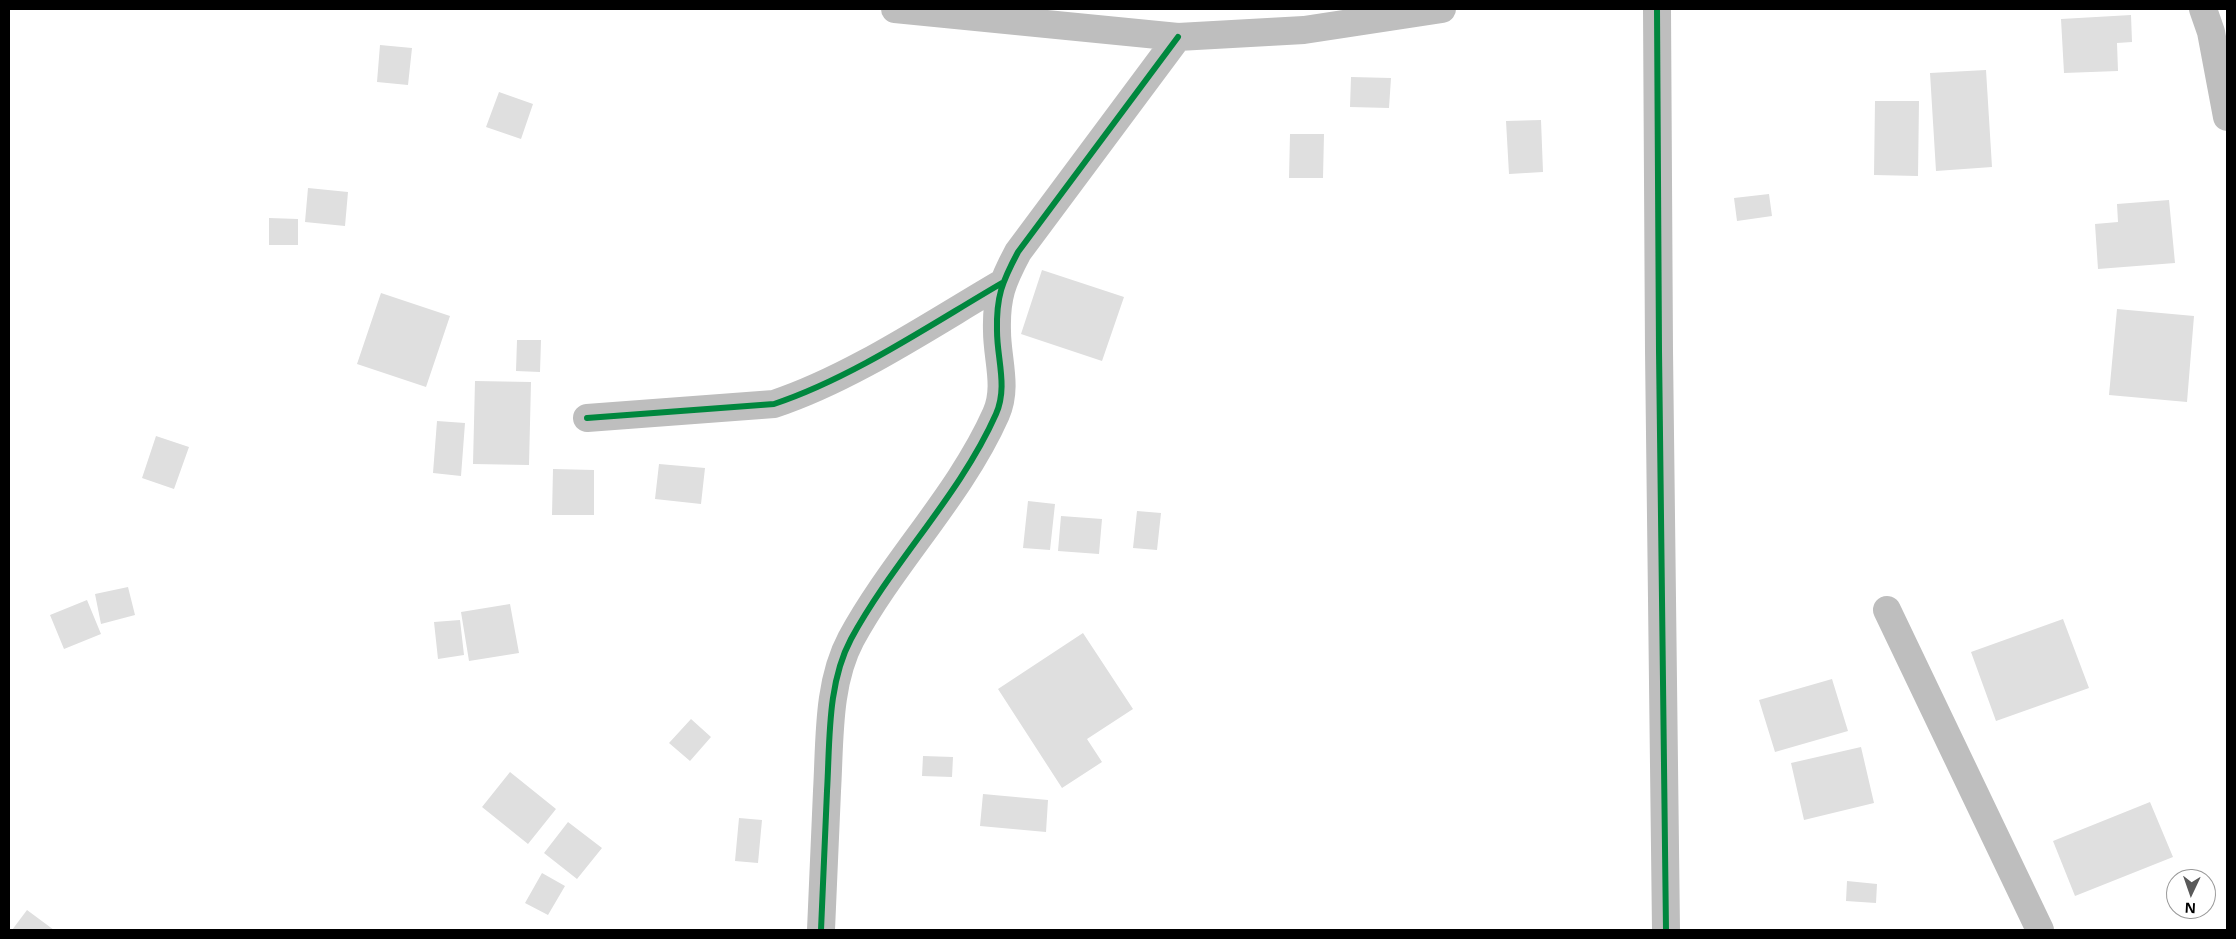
<!DOCTYPE html>
<html>
<head>
<meta charset="utf-8">
<style>
	body { margin:0 }
	#map { position:relative; width:2236px; height:939px; overflow:hidden; background:#fff; font-family:"Noto Sans",sans-serif }
	canvas { display:block }
	.frame { position:absolute; inset:0; border:10px solid #000; pointer-events:none }
	.north { position:absolute; left:2166px; top:869px; width:50px; height:50px; box-sizing:border-box; background:#fff; border:1px solid #999; border-radius:50%; rotate:183deg; font-size:14px; font-weight:700; line-height:20px; text-align:center; color:#000 }
	.north::after { content:''; display:block; margin:auto; width:18px; height:22px; background:#595959; clip-path:polygon(50% 0,100% 100%,50% 72%,0 100%) }
</style>
</head>
<body>
<div id="map">
<canvas width="2236" height="939"></canvas>
<div class="frame"></div>
<div class="north">N</div>
</div>
<script>
const g = document.querySelector('canvas').getContext('2d');
g.lineJoin = 'round';
function paint(path, color) {
  g.fillStyle = color;
  g.fill(path, 'evenodd');
}
function stroke(path, color, width, dash) {
  g.strokeStyle = color;
  g.lineWidth = width;
  g.lineCap = dash ? 'butt' : 'round';
  g.setLineDash(dash || []);
  g.stroke(path);
}
paint(new Path2D(`
	M2131,15L2132,42L2117,43L2118,71L2064,73L2061,19Z
	M380,45L412,48L408,85L377,82Z
	M1986,70L1992,167L1936,171L1930,73Z
	M1351,77L1391,78L1389,108L1350,107Z
	M499,92L533,104L521,139L486,127Z
	M1875,101H1919L1918,176L1874,175Z
	M1541,120L1543,172L1509,174L1506,121Z
	M1290,134H1324L1323,178H1289Z
	M308,188L348,192L345,226L305,222Z
	M1769,194L1772,216L1737,221L1734,198Z
	M2169,200L2175,263L2098,269L2095,224L2118,222L2117,204Z
	M269,218L298,219V245H269Z
	M1042,270L1124,297L1102,361L1021,334Z
	M381,293L450,316L426,387L357,364Z
	M2117,309L2194,316L2187,402L2109,395Z
	M517,340H541L540,372L516,371Z
	M475,381L531,382L529,465L473,464Z
	M437,421L465,423L461,476L433,473Z
	M156,436L189,447L174,489L142,478Z
	M659,464L705,468L701,504L655,499Z
	M553,469L594,470V515H552Z
	M1028,501L1055,504L1050,550L1023,548Z
	M1137,511L1161,513L1157,550L1133,548Z
	M1061,516L1102,519L1099,554L1058,551Z
	M128,587L135,615L101,624L95,594Z
	M87,600L101,634L64,649L50,615Z
	M510,604L519,653L469,661L461,612Z
	M2063,619L2089,688L1996,721L1971,652Z
	M460,620L464,655L438,659L434,622Z
	M1083,633L1133,709L1087,739L1102,762L1062,788L998,689Z
	M1832,679L1848,731L1775,752L1759,700Z
	M691,719L711,737L690,761L669,743Z
	M1861,747L1874,803L1804,820L1791,763Z
	M923,756L953,757L952,777L922,776Z
	M510,772L556,809L528,844L482,807Z
	M983,794L1048,800L1046,832L980,826Z
	M2150,802L2173,857L2075,896L2053,841Z
	M739,818L762,820L758,863L735,861Z
	M568,822L602,848L577,879L544,853Z
	M542,873L565,886L548,915L525,903Z
	M1847,881L1877,884L1876,903L1846,901Z
	M27,910L54,930H12Z`), '#dfdfdf');
stroke(new Path2D(`
	M895,9L1178,37L1304,30L1442,9
	M1657,9L1659,351L1666,930
	M2203,9L2211,32L2227,117
	M587,418L774,404C852,378 930,325 1002,283
	M1887,610L2040,930
	M821,930C823,884 825,837 827,791C830,741 827,684 851,639C894,560 960,495 996,414C1008,387 997,359 997,331C996,297 1002,282 1018,252L1178,37`), '#bebebe', 28);
stroke(new Path2D(`
	M1657,9L1659,351L1666,930
	M587,418L774,404C852,378 930,325 1002,283
	M821,930C823,884 825,837 827,791C830,741 827,684 851,639C894,560 960,495 996,414C1008,387 997,359 997,331C996,297 1002,282 1018,252L1178,37`), '#00873e', 6);
</script>
</body>
</html>
